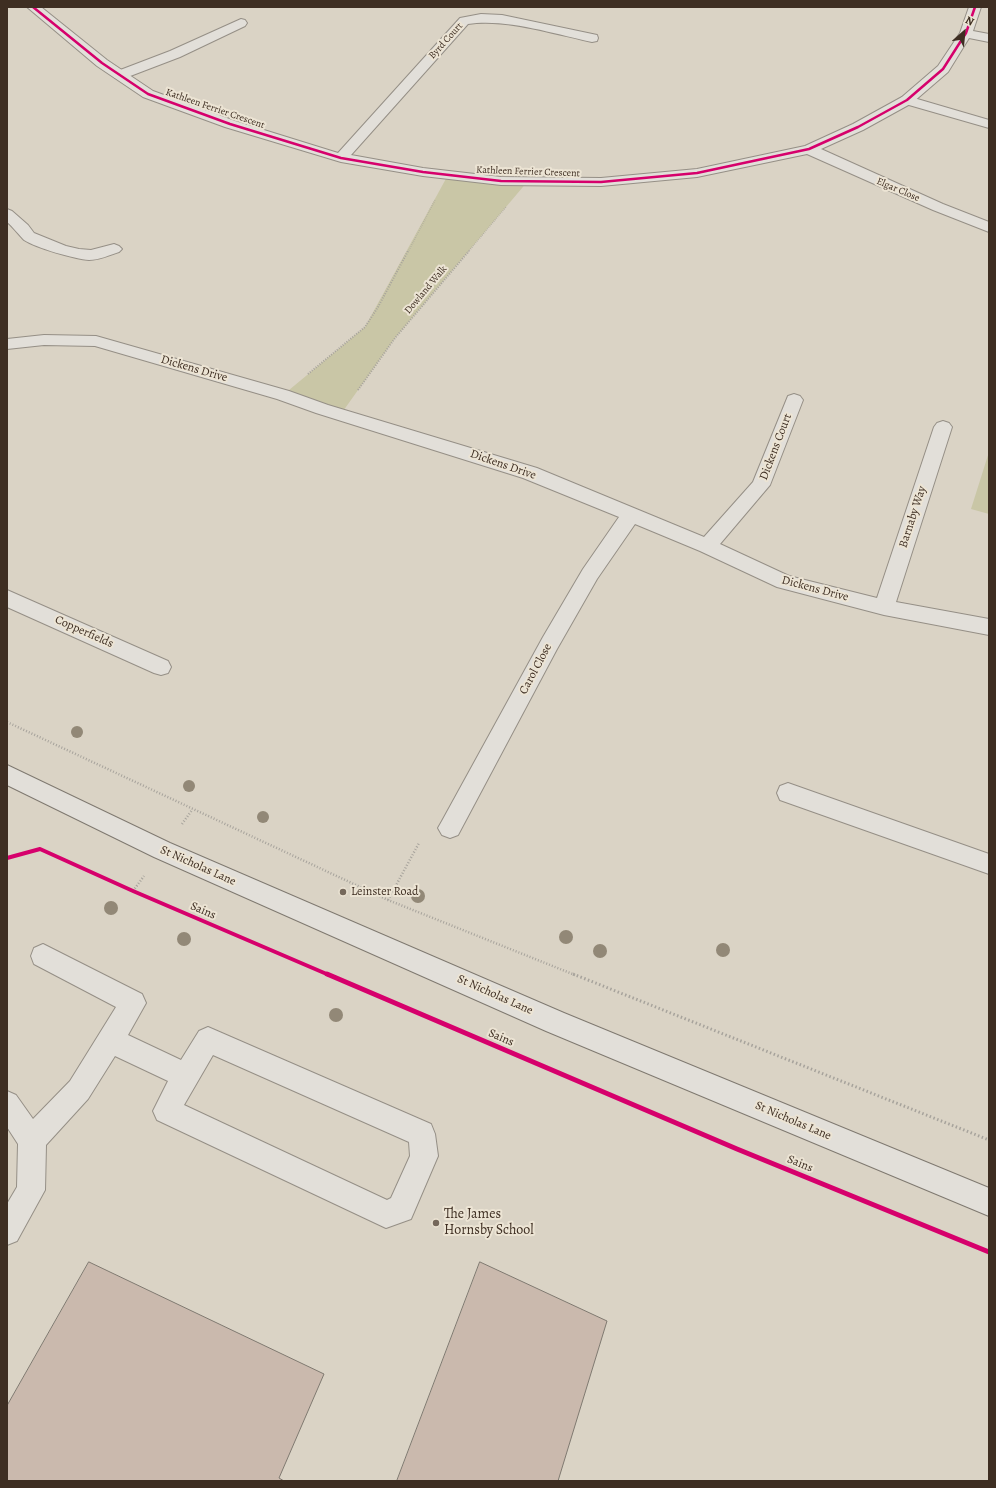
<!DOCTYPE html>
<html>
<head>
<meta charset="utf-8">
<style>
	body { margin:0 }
	#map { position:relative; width:996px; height:1488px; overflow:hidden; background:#dad3c5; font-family:Alegreya,serif }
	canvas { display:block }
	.frame { position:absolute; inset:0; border:8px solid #3e2e22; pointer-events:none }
	.north { position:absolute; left:944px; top:12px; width:40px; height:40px; -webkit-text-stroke:3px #ece4d4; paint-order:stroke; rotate:27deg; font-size:11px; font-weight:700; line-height:16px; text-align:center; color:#3e2e22 }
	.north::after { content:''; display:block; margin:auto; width:14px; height:18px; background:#3e2e22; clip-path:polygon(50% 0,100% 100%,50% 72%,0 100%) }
</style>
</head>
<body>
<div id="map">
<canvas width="996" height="1488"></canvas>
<div class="frame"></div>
<div class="north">N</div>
</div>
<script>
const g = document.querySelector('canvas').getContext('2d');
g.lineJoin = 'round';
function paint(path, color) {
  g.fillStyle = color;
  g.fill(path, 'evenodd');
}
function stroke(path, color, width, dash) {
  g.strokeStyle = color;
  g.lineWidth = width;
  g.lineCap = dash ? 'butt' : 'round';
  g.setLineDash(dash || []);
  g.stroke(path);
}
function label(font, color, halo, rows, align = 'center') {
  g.font = font + ' Alegreya,serif';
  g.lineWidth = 4;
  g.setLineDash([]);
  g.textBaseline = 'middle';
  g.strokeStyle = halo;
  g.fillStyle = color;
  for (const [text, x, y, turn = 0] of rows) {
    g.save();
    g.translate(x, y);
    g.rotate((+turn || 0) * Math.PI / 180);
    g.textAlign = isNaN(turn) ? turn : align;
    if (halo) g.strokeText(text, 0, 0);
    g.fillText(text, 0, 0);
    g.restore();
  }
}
paint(new Path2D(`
	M448,175L528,181L395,338L341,414L283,395L365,327Z
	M989,452V514L971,509Z`), '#c9c6a6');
const building = new Path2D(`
	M89,1262L324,1374L279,1478L284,1481H7V1406Z
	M480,1262L607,1321L558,1481H397Z`);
paint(building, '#cab9ad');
stroke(building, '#7f7970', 1);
const lane = new Path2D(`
	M241,19L245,20L247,23L245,26L180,57L125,78H115L113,75L115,72L170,51Z
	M907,96L989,120V128L902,103L900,100L902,97Z
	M7,209L12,211L28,225L34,233L66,246L79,249L91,250L114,244L119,246L122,249L119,252C110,255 99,260 89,260C75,259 36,248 24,240C21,237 12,226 7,222Z
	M788,783L989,854V874L780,800L777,793L780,786Z
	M43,944L142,994L146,1003L128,1035L181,1060L199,1031L208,1027L431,1124L435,1134L438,1156L411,1219L386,1228L157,1120L153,1111L168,1081L115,1056L88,1099L46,1145L45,1190L17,1241L7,1245V1204L17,1187L18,1144L7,1127V1091L16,1095L33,1119L70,1081L116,1007L34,964L31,956L34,948ZM213,1055L409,1142L410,1156L391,1198L387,1200L184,1105Z`);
const street = new Path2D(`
	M27,7H41L107,60L153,91L235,121L338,153L460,18L481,14L502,15L597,35L598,38L597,41L592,42C555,34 505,18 468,24L351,155L423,168L501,177L601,178L697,169L805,146L853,124L902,97L938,66L960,33L969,7H981L973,31L989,34V42L969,38L948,72L912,103L863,130L821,149L943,204L989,222V232L933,210L807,154L697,177L601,186L501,185L423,176L341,162L225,127L143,97L97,66Z
	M44,335L96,336L289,391L328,405L537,468L704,537L753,482L788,396L794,394L800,396L803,400L770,485L720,544L789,576L877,598L934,427L937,423L943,421L949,423L952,427L896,602L989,619V635L884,615L777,587L700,551L635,524L597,579L557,649L458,835L450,838L442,835L438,828L442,821L543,637L583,569L619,517L523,478L316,413L277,399L95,346L44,345L7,349V339Z
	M7,590L168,661L171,667L168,673L161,675L154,673L7,607Z`);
const secondary = new Path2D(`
	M7,765L170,843L564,1013L989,1188V1216L546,1031L154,857L7,785Z`);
stroke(lane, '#958f86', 2);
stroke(street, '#958f86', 2);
stroke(secondary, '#7f7970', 2);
stroke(new Path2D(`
	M408,252L435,200
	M468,252L506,207`), '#a7a39c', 1.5, [0.5, 1.5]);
stroke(new Path2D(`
	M308,374L365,327L378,307L408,251
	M358,390L395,338L469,251`), '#a7a39c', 2, [1, 1.5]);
stroke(new Path2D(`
	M7,722L388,900L575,975
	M182,824L192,810
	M133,891L144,876
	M388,900L419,843`), '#a7a39c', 2.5, [1, 2]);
stroke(new Path2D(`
	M573,974L989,1140`), '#a7a39c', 3, [1.5, 2.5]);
paint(lane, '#e2dfd9');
paint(street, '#e2dfd9');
paint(secondary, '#e2dfd9');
stroke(new Path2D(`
	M33,7L102,63L148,94L230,124L341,158L423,172L501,181L601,182L697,173L809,149L858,127L907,100L943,69L966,33L975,7`), '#d6006c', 2.5);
stroke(new Path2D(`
	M7,858L40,849L133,891L329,975`), '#d6006c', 4);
stroke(new Path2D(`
	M327,974L737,1149L989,1252`), '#d6006c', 5);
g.fillStyle = '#928877';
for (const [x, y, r] of [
	[77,732,6],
	[189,786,6],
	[263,817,6],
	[418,896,7],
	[111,908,7],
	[566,937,7],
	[184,939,7],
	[723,950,7],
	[600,951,7],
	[336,1015,7]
]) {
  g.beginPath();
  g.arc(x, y, r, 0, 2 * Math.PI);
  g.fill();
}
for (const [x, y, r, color] of [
	[343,892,4,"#75685b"],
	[436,1223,4,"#75685b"]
]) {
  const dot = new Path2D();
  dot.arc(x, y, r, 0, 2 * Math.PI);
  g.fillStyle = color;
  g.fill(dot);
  stroke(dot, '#ece4d4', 1.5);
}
label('10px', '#3e2e22', '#ece4d4', [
	["Byrd Court",446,41,-48],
	["Kathleen Ferrier Crescent",215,109,19],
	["Kathleen Ferrier Crescent",528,172,2],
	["Elgar Close",898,190,23],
	["Dowland Walk",426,290,-50]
]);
label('12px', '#3e2e22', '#ece4d4', [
	["Dickens Drive",194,369,16],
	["Dickens Court",776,447,-69],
	["Dickens Drive",503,465,19],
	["Barnaby Way",913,517,-72],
	["Dickens Drive",815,589,15],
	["Copperfields",84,632,24],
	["Carol Close",536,669,-62],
	["St Nicholas Lane",198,866,24],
	["Sains",203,911,23],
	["St Nicholas Lane",495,995,24],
	["Sains",501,1038,23],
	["St Nicholas Lane",793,1121,23],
	["Sains",800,1164,22]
]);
label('12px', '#3e2e22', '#ece4d4', [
	["Leinster Road",351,892]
], 'left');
label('14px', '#3e2e22', '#ece4d4', [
	["The James",444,1215],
	["Hornsby School",444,1231]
], 'left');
</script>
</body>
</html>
